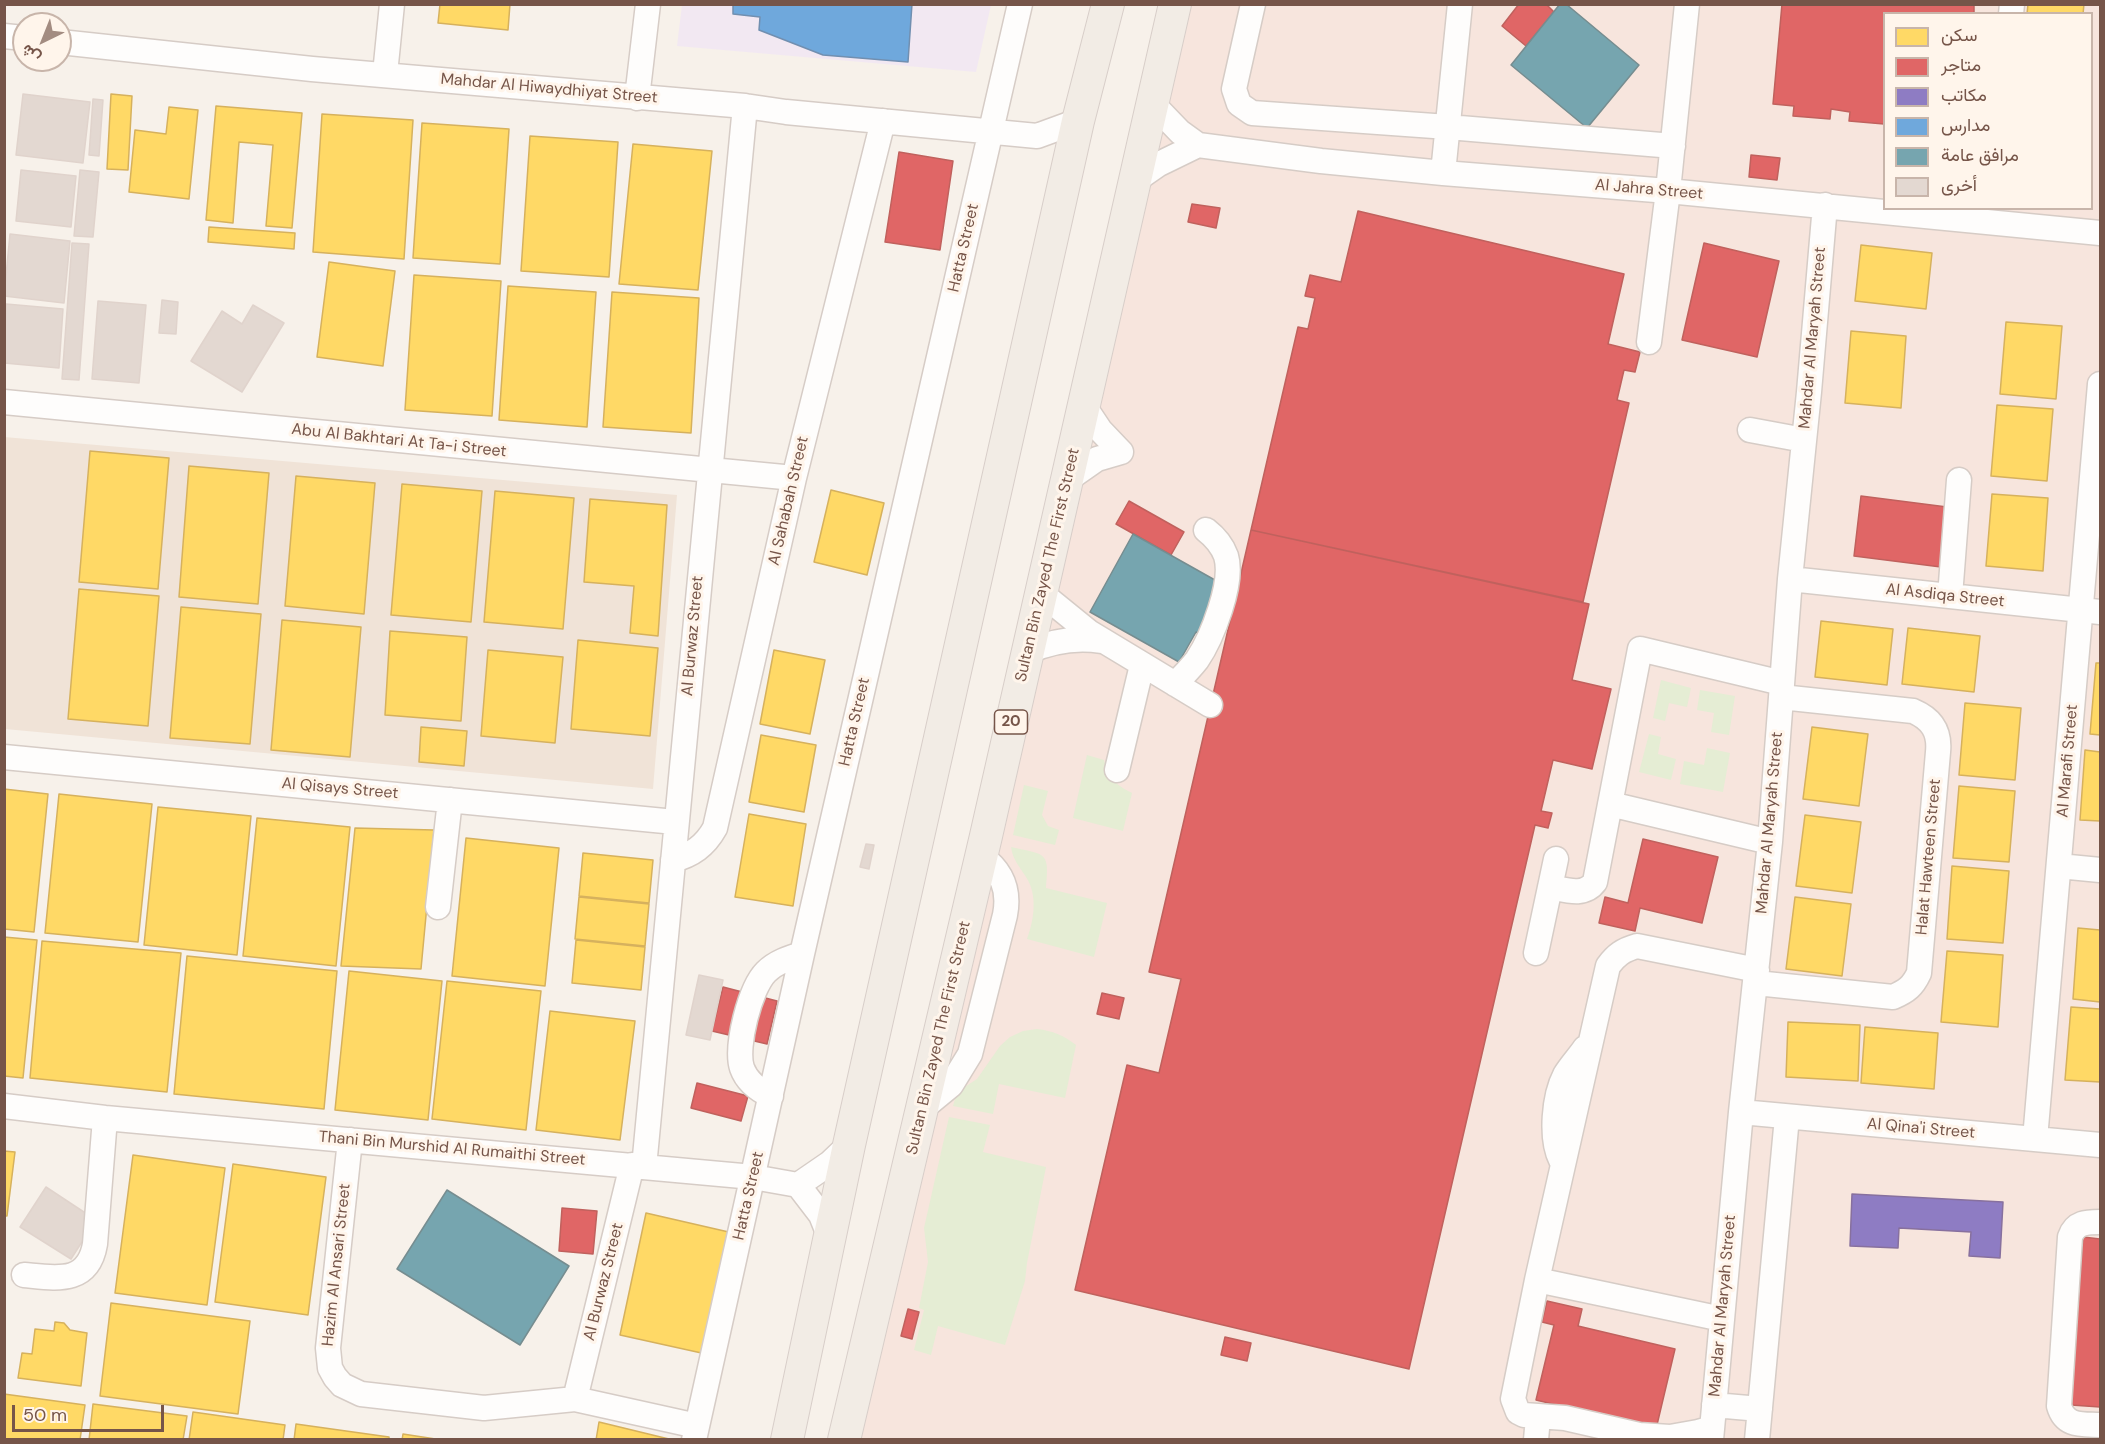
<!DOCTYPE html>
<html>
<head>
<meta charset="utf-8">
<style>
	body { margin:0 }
	#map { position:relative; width:2105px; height:1444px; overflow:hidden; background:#f7f1ea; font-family:"DM Sans",Vazirmatn,sans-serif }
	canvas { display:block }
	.frame { position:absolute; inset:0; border:6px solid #765549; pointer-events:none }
	.legend { position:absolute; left:1883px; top:12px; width:210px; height:198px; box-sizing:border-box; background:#fff5eb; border:2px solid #c8b5aa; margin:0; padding:8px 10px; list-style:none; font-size:18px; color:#765549 }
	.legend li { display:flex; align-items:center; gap:12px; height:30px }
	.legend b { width:30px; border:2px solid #c8b5aa }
	.north { position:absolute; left:12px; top:12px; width:60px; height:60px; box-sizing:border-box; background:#fff5eb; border:2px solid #c8b5aa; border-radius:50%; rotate:223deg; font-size:16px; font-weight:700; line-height:24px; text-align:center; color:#765549 }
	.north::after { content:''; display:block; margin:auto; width:21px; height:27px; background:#a38c81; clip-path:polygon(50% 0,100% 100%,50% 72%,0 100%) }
	.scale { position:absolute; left:12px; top:1405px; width:152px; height:27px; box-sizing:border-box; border:3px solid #765549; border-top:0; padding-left:8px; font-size:18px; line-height:21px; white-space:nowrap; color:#765549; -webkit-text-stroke:4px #fff5eb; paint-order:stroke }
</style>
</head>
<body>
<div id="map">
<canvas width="2105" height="1444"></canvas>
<div class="frame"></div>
<ul class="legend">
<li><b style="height:16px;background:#ffd966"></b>سكن</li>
<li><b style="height:16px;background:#e06666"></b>متاجر</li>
<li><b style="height:16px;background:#8e7cc3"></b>مكاتب</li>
<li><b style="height:16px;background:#6fa8dc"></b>مدارس</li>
<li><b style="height:16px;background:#76a5af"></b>مرافق عامة</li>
<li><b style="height:16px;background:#e3d8d1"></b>أخرى</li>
</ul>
<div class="north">ش</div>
<div class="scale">50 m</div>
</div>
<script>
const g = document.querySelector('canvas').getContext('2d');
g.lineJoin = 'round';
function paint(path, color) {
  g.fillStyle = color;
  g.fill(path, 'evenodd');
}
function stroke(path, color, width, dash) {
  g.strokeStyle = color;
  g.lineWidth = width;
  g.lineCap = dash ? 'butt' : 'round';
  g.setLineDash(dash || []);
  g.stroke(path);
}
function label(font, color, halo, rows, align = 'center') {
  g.font = font + ' "DM Sans",sans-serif';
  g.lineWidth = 6;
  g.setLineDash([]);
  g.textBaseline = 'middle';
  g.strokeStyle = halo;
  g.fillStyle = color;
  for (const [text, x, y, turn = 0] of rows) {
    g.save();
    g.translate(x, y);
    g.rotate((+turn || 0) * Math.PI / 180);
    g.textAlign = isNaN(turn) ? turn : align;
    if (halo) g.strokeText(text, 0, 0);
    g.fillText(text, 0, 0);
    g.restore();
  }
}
paint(new Path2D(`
	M4,437L677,495L653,789L5,729Z`), '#f0e3d7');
paint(new Path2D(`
	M1187,5H2100V1439L856,1440ZM1884,14H2092V208H1884Z`), '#f7e5dd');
paint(new Path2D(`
	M682,5H991L976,72L677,46Z`), '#f2e8f2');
paint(new Path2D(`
	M1661,680L1691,688L1687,707L1669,703L1665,721L1653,718Z
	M1700,690L1735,696L1729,735L1711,732L1714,713L1697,710Z
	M1649,734L1661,737L1658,754L1676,759L1671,780L1639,772Z
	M1707,748L1730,753L1723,792L1680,784L1684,761L1704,765Z
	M1087,755L1104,760C1109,778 1114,784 1132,793L1123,831L1073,818Z
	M1024,785L1048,791L1042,815L1048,826L1059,830L1055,845L1013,835Z
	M1011,847C1045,855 1050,850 1046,888L1107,903L1094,957L1027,939C1034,920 1038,895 1026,877C1019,866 1013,860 1011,847Z
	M1037,1029C1053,1031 1063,1035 1076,1045L1065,1098L999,1084L993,1114L953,1106L957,1092L977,1079L1000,1046L1010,1037L1023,1031Z
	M949,1117L990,1125L983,1152L1046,1167L1027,1263L1025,1281L1005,1345L938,1326L931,1355L914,1350L924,1310L919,1308L928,1262L924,1228Z`), '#e5edd4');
const homes = new Path2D(`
	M440,4H510L508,30L438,23Z
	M2028,4H2084L2083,14H2027Z
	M111,94L132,96L128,170L107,169Z
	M216,106L302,113L292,228L266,226L273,145L239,142L233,223L206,220Z
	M169,107L198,110L189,199L129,192L135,130L166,134Z
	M322,114L413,120L404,259L313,252Z
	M422,123L509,129L500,264L413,258Z
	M530,136L618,142L609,277L521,271Z
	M633,144L712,151L698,290L619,284Z
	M209,227L295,233L294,249L208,242Z
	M1861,245L1932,253L1926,309L1855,301Z
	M329,262L395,271L383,366L317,357Z
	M414,275L501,281L492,416L405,410Z
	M508,286L596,292L587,427L499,420Z
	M612,292L699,298L691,433L603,427Z
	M2006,322L2062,326L2056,399L2000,394Z
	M1851,331L1906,336L1901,408L1845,403Z
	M1997,405L2053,409L2047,481L1991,476Z
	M90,451L169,458L158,589L79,582Z
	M189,466L269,473L258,604L179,597Z
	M296,476L375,483L364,614L285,606Z
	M402,484L482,491L471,622L391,615Z
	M831,490L884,503L867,575L814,562Z
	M495,491L574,498L563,629L484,622Z
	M1992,494L2048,498L2043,571L1986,566Z
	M590,499L667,505L658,636L630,633L634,586L584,582Z
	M79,589L159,596L148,726L68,719Z
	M181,607L261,614L250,744L170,738Z
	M282,620L361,627L350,757L271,750Z
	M1821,621L1893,629L1887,685L1815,677Z
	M1908,628L1980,636L1974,692L1902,684Z
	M390,631L467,637L461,721L385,715Z
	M578,640L658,648L650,736L571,729Z
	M488,650L563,657L555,743L481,736Z
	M774,650L825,660L810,734L760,724Z
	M2096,663H2100V735L2090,734Z
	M1965,703L2021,708L2015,780L1959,775Z
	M421,727L467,731L464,766L419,762Z
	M1812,727L1868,734L1859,806L1803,799Z
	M761,735L816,745L804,812L749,802Z
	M2085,750L2100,752V821L2080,820Z
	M1959,786L2015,791L2009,862L1953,858Z
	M4,789L48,794L34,932L4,929Z
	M59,794L152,804L138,942L45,933Z
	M158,807L251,816L237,955L144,945Z
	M749,814L806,824L793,906L735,897Z
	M1805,815L1861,822L1852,893L1796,886Z
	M257,818L350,827L336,966L243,956Z
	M355,828L434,830L421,969L341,966Z
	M466,838L559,848L545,986L452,976Z
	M583,853L653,860L649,903L579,896Z
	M1952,866L2009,871L2003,943L1947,939Z
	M579,897L649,904L645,946L575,939Z
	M1795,897L1851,904L1842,976L1786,969Z
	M2078,928L2100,930V1002L2073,999Z
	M4,937L37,940L23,1078L4,1076Z
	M576,940L645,947L641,990L572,983Z
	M42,941L181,953L167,1092L30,1078Z
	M1947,951L2003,955L1998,1027L1941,1022Z
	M187,956L337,971L324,1109L174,1094Z
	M349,971L442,981L428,1120L335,1110Z
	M447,981L541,991L526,1130L432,1119Z
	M2071,1007L2100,1009V1082L2065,1080Z
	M550,1011L635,1021L620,1140L536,1130Z
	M1788,1022L1860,1025L1858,1081L1786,1077Z
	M1865,1027L1938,1033L1934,1089L1861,1083Z
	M4,1151L15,1152L7,1216H4Z
	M133,1155L225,1168L207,1305L115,1293Z
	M233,1164L326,1177L308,1315L215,1302Z
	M646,1213L733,1233L706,1354L620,1335Z
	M111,1303L250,1321L238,1414L100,1396Z
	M55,1322L64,1323L70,1330L87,1333L81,1386L18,1378L22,1353L32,1354L35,1329L54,1331Z
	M4,1394L85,1405L80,1440H4Z
	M93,1404L187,1416L183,1440H89Z
	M193,1412L285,1425L283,1440H189Z
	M599,1422L673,1440H596Z
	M296,1424L389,1437V1440H294Z
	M403,1434L442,1440H402Z`);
paint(homes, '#ffd966');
stroke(homes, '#d6b15d', 1.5);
const shops = new Path2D(`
	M1519,4H1546L1554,12L1526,46L1502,26Z
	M1782,4H1974V14H1884V124L1849,121L1850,112L1831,109L1830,119L1793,116L1794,106L1773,104Z
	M899,152L953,161L940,250L885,242Z
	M1751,155L1780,158L1777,180L1749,177Z
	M1192,204L1220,208L1216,228L1188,222Z
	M1358,211L1624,274L1608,344L1640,352L1635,372L1624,370L1617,400L1629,403L1583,602L1251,530L1298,327L1308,329L1315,298L1305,296L1310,275L1341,282Z
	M1704,243L1779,261L1757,357L1682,340Z
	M1861,496L1947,507L1941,567L1854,556Z
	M1129,501L1184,532L1171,555L1116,524Z
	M1251,530L1589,604L1572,680L1611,689L1592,769L1553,760L1541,811L1552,813L1548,828L1535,825L1409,1369L1075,1290L1127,1065L1159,1073L1181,979L1149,972Z
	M1643,839L1718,857L1702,923L1640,908L1635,931L1599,923L1605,897L1628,903Z
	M723,987L777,1001L767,1044L712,1031Z
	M1102,993L1124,998L1119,1019L1097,1014Z
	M697,1083L748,1096L741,1121L691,1108Z
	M562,1208L597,1211L593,1254L559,1251Z
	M2083,1237L2100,1239V1407L2071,1405Z
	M1547,1301L1582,1309L1578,1326L1675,1349L1656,1429L1536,1400L1554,1325L1542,1322Z
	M908,1309L919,1312L912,1339L901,1336Z
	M1225,1337L1251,1343L1247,1361L1221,1355Z`);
paint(shops, '#e06666');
stroke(shops, '#c0615d', 1.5);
const offices = new Path2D(`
	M1852,1194L2003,1202L2000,1258L1969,1256L1971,1232L1899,1228L1898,1248L1850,1246Z`);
paint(offices, '#8e7cc3');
stroke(offices, '#87709e', 1.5);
const schools = new Path2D(`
	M733,4H912L908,62L823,55L759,30L760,17L733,14Z`);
paint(schools, '#6fa8dc');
stroke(schools, '#718fb0', 1.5);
const public = new Path2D(`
	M1560,4H1566L1639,65L1587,128L1511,65Z
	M1133,534L1222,584L1200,634L1196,632L1179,662L1090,612Z
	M447,1190L569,1266L520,1345L397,1269Z`);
paint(public, '#76a5af');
stroke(public, '#768d90', 1.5);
const building = new Path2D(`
	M23,94L90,102L83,163L16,155Z
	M93,99L103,100L99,156L89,155Z
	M21,170L76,176L71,227L16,221Z
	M80,170L99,172L93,237L74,236Z
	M10,234L70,241L64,303L4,296Z
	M72,243L89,244L79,380L62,379Z
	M162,300L178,302L176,334L159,333Z
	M98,301L146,305L139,383L92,379Z
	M6,304L63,309L59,368L4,363Z
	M253,305L284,323L242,392L191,361L222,311L242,324Z
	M866,844L874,845L869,869L860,867Z
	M699,975L723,980L710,1040L686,1035Z
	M46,1187L96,1220L71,1259L20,1227Z`);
paint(building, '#e3d8d1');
stroke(building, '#e0d3cc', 1.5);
const minor = new Path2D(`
	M1253,4L1234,89L1239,104L1252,113L1448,127L1673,146
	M2011,14L2012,4
	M4,36L24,38
	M60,42L312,69L745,106L786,112L1037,136L1078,121
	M385,74L392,4
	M637,98L648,4
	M1153,104L1180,132L1198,145L1321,161L1443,173L1668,191L2100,233
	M1443,173L1460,4
	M1136,180L1159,164L1198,145
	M1649,342L1668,191L1687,4
	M4,402L794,478
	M1084,406L1100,430L1121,452
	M1750,430L1804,440
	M1067,480L1097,459L1121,452
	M1790,579L2100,612
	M1041,593L1089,632L1210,705
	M1950,596L1959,480
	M1027,652C1052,641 1075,637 1101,641
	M1175,684C1182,677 1190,669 1197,660C1212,638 1234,582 1226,556C1222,545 1215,537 1206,530
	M4,757L675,822
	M1117,770L1142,665
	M1610,804L1770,842
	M673,860C692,855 705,846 715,828L794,478L883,121
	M2059,866L2100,870
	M1550,887C1566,890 1584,897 1595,882L1640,649L1782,683
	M438,907L450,800
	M1536,953L1556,859
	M1756,983L1893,997C1907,991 1913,986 1919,973L1938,752C1940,732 1932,719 1913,711L1781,697
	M771,1096C758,1090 747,1082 742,1068C735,1047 750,988 766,972C776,962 789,958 802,954
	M4,1106L105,1118L753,1177L798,1185L821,1215L829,1235
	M923,1108L951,1085L970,1054L1005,915C1010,889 1002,871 981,856
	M1741,1112L2100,1145
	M2035,1139L2100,384
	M350,1140L328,1348L330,1368L335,1377L342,1385L361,1394L484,1408L575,1399L697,1426
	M1561,1160C1550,1138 1554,1096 1565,1075C1571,1065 1579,1057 1585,1048
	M644,1167L745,106
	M798,1185L830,1163L849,1145
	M2100,1222C2087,1222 2075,1222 2070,1237L2059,1406C2065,1427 2082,1424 2100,1425
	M24,1275C56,1278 88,1285 95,1244L105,1118
	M1537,1280L1722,1319
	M575,1399L632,1165
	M1714,1405L1760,1409
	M1712,1428L1698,1432L1670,1437L1639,1435L1565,1418L1524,1415L1518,1412L1513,1399L1537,1280L1608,966C1616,955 1623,950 1637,946L1757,970
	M694,1440L802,954L1020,4
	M1536,1440L1538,1417
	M1711,1440L1741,1112L1770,842L1790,579L1809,392L1825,205
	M1757,1440L1787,1117`);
const major = new Path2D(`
	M787,1440L849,1145L1078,121L1108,4
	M844,1440L986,836L1175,4`);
stroke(minor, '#d6ccc6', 27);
stroke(major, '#d8cec9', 34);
stroke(minor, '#fefdfc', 24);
stroke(major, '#f2ece5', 32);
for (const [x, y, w] of [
	[1011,722,33]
]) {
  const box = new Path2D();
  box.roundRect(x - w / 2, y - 12, w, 24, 4.5);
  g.fillStyle = '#fff5eb';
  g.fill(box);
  stroke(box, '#765549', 1.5);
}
label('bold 15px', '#765549', null, [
	["20",1011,722]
]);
label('16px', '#765549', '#fff5eb', [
	["Mahdar Al Hiwaydhiyat Street",549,89,5],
	["Al Jahra Street",1649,190,5],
	["Hatta Street",964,248,-77],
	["Mahdar Al Maryah Street",1813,338,-85],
	["Abu Al Bakhtari At Ta-i Street",399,441,6],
	["Al Sahabah Street",789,501,-77],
	["Sultan Bin Zayed The First Street",1048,565,-77],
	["Al Asdiqa Street",1945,596,6],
	["Al Burwaz Street",693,636,-85],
	["Hatta Street",855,722,-77],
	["Al Marafi Street",2068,761,-85],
	["Al Qisays Street",340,789,5],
	["Mahdar Al Maryah Street",1770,823,-85],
	["Halat Hawteen Street",1929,857,-85],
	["Sultan Bin Zayed The First Street",939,1038,-77],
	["Al Qina'i Street",1921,1129,5],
	["Thani Bin Murshid Al Rumaithi Street",452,1149,5],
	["Hatta Street",749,1196,-77],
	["Hazim Al Ansari Street",337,1265,-84],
	["Al Burwaz Street",604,1282,-76],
	["Mahdar Al Maryah Street",1723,1306,-85]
]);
</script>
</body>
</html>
